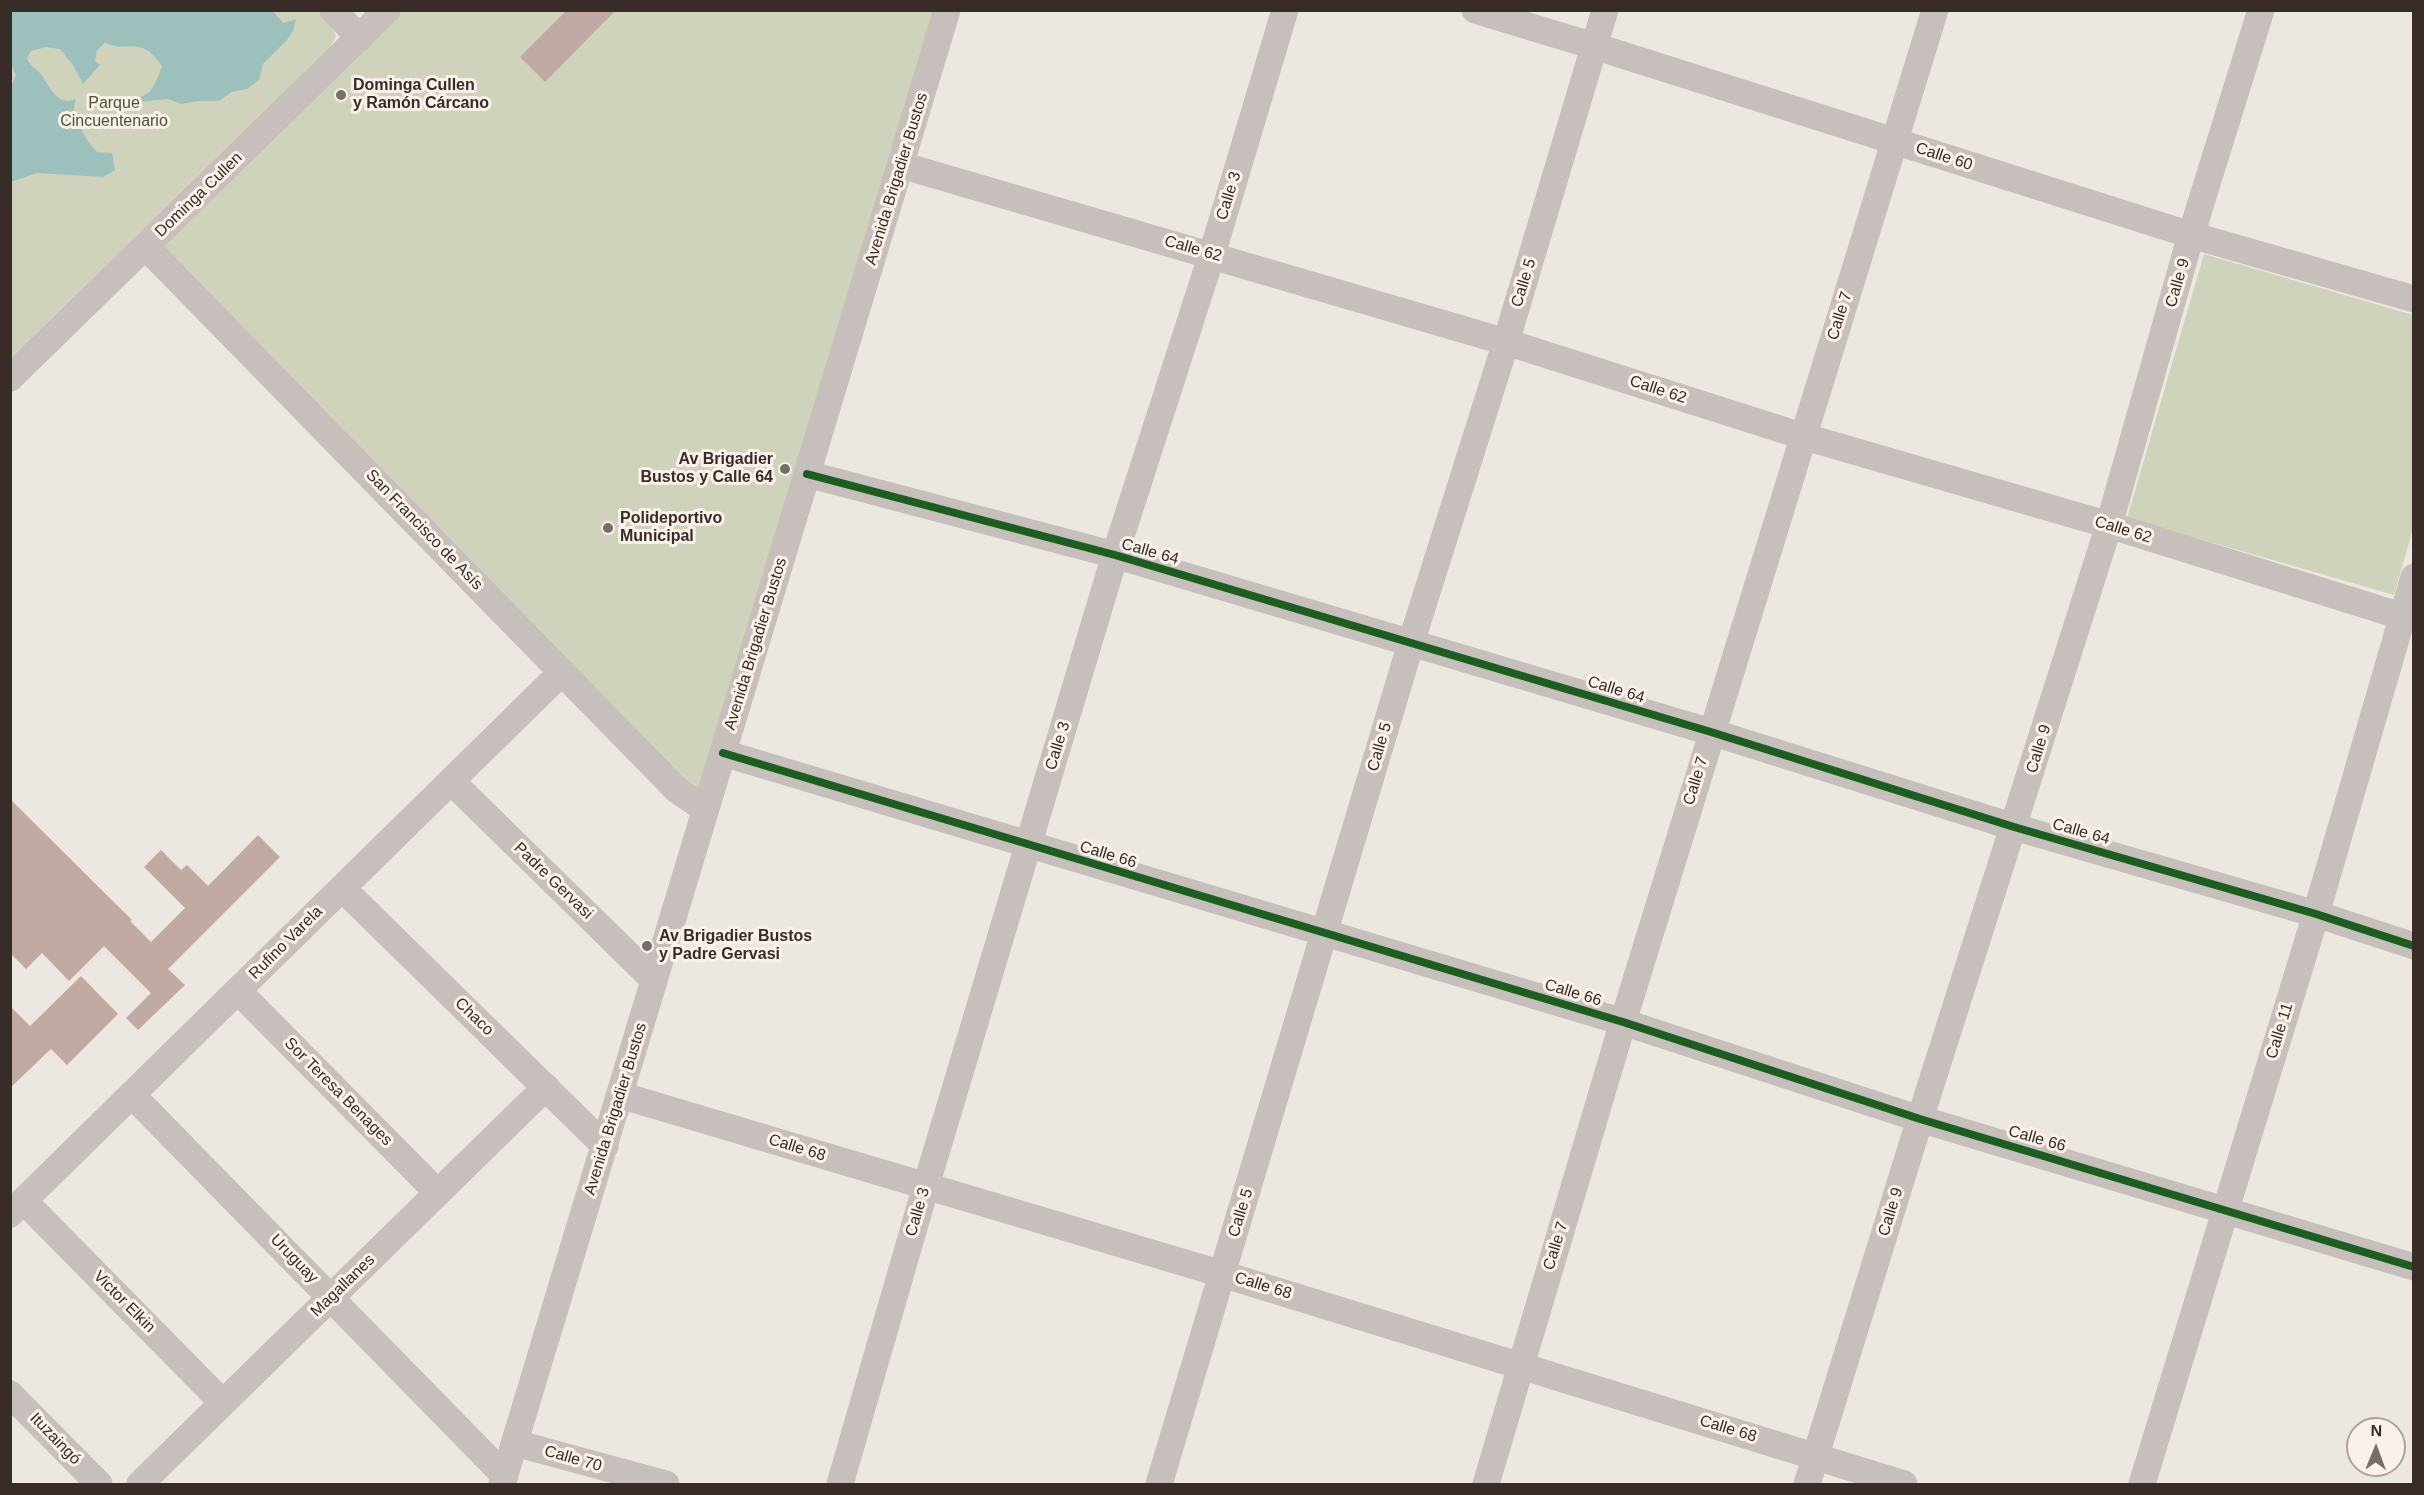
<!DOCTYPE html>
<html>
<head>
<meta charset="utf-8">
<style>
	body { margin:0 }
	#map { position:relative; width:2424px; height:1495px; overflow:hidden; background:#ede7e2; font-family:Helvetica,sans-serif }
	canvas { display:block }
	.frame { position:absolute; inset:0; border:12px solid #382c29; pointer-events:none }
	.north { position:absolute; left:2346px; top:1417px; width:60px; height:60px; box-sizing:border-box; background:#faf1ea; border:2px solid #aca29d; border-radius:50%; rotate:1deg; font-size:16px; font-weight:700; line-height:24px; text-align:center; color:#382c29 }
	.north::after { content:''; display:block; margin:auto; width:21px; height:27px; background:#776d6a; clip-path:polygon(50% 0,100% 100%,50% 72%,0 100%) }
</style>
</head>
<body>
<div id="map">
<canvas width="2424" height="1495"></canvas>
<div class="frame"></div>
<div class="north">N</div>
</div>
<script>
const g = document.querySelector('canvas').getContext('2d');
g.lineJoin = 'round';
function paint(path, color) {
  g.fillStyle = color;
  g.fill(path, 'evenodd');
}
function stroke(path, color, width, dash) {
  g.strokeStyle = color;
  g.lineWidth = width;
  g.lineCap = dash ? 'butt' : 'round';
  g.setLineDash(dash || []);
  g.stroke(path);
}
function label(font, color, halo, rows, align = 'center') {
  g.font = font + ' Helvetica,sans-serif';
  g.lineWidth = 6;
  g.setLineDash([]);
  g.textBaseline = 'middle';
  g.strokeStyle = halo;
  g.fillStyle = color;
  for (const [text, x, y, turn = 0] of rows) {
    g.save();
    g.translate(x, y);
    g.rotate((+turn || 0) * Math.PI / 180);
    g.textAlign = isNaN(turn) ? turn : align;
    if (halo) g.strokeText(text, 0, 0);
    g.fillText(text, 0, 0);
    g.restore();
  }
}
paint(new Path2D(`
	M11,11H319L331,23L336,36L330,47L11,358Z
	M387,11H947L705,809L146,247Z
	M2204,254L2413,315V529L2394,595L2127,518Z`), '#d0d3bc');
paint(new Path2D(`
	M43,10L53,12L56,10H272L283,23L296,19L293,31L287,40L263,64L259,80L247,89L232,92L219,101H198L181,104L168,99L129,103C134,98 137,99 143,96C155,90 157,78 162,66C139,34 131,54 105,43L97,50L95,61L100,65L83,84L73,65L60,49L46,47L31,51L27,58C29,65 35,68 40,73C50,86 56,107 76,99L73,113L87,140L97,152L112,153L115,170L103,177L37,173L11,182V87L16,75L11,65V11Z`), '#9ec0bd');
paint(new Path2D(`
	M567,10H616L545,82L520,57Z
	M10,799L132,920L130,921L151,942L185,908L144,867L161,850L181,870L187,865L208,886L258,835L280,857L168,969L185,985L138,1030L126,1018L151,993L104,946L69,981L42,953L26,969L10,953Z
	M81,976L118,1014L67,1065L51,1049L10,1088V1006L30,1026Z`), '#c1aaa4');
stroke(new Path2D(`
	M333,10L360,38
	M1475,10L1594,46L2191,235L2414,299
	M901,165L1506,342L1802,436L2109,525L2414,620
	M146,247L677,790L705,809
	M10,378L387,10
	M807,474L1115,555L1711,732L2014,827L2316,914L2414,946
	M723,753L1623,1022L1920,1119L2414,1267
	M451,781L654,980
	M342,888L605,1146
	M238,991L438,1193
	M132,1095L505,1476
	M620,1095L1222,1274L1904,1484
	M24,1201L223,1403
	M10,1214L562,672
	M10,1394L99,1484
	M515,1443L666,1484
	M140,1484L546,1087
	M502,1484L947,10
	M840,1484L926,1186L1115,555L1212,254L1285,10
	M1159,1484L1411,643L1506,342L1605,10
	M1486,1484L1623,1022L1935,10
	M1807,1484L1920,1119L2109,525L2191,235L2261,10
	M2142,1484L2316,914L2414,577`), '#c7bfbb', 27);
stroke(new Path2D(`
	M807,474L1115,555L1711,732L2014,827L2316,914L2414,946
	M723,753L1623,1022L1920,1119L2414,1267`), '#1b5e20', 8);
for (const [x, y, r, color] of [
	[341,95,6,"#776d6a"],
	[785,469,6,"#776d6a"],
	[608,528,6,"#776d6a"],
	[647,946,6,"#776d6a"]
]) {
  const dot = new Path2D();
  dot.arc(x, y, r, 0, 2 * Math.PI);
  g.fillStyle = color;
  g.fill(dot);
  stroke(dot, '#faf1ea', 2);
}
label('bold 16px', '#382c29', '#faf1ea', [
	["Dominga Cullen",353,86],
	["y Ramón Cárcano",353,104],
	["Av Brigadier",773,460,"right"],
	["Bustos y Calle 64",773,478,"right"],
	["Polideportivo",620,519],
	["Municipal",620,537],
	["Av Brigadier Bustos",659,937],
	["y Padre Gervasi",659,955]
], 'left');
label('16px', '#4b562d', '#faf1ea', [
	["Parque",114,104],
	["Cincuentenario",114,122]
]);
label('16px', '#382c29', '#faf1ea', [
	["Calle 60",1944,157,18],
	["Avenida Brigadier Bustos",897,179,-73],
	["Dominga Cullen",199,195,-44],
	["Calle 3",1229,196,-73],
	["Calle 62",1193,249,16],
	["Calle 5",1524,283,-73],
	["Calle 9",2178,283,-74],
	["Calle 7",1840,316,-73],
	["Calle 62",1658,390,18],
	["San Francisco de Asís",424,530,46],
	["Calle 62",2123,530,17],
	["Calle 64",1150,552,16],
	["Avenida Brigadier Bustos",756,644,-73],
	["Calle 64",1616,690,17],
	["Calle 3",1058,746,-73],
	["Calle 5",1380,747,-74],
	["Calle 9",2039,749,-73],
	["Calle 7",1696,781,-73],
	["Calle 64",2081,832,16],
	["Calle 66",1108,855,17],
	["Padre Gervasi",553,881,44],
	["Rufino Varela",286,943,-45],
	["Calle 66",1573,993,17],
	["Chaco",474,1017,44],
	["Calle 11",2280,1031,-73],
	["Sor Teresa Benages",338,1092,45],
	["Avenida Brigadier Bustos",616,1109,-73],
	["Calle 66",2037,1139,16],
	["Calle 68",797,1148,17],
	["Calle 3",918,1212,-74],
	["Calle 9",1891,1212,-73],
	["Calle 5",1241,1213,-73],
	["Calle 7",1556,1246,-73],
	["Uruguay",294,1259,46],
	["Magallanes",343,1286,-44],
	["Calle 68",1263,1286,17],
	["Victor Elkin",124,1302,45],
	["Calle 68",1728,1429,17],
	["Ituzaingó",55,1439,46],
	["Calle 70",573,1459,16]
]);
</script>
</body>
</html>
